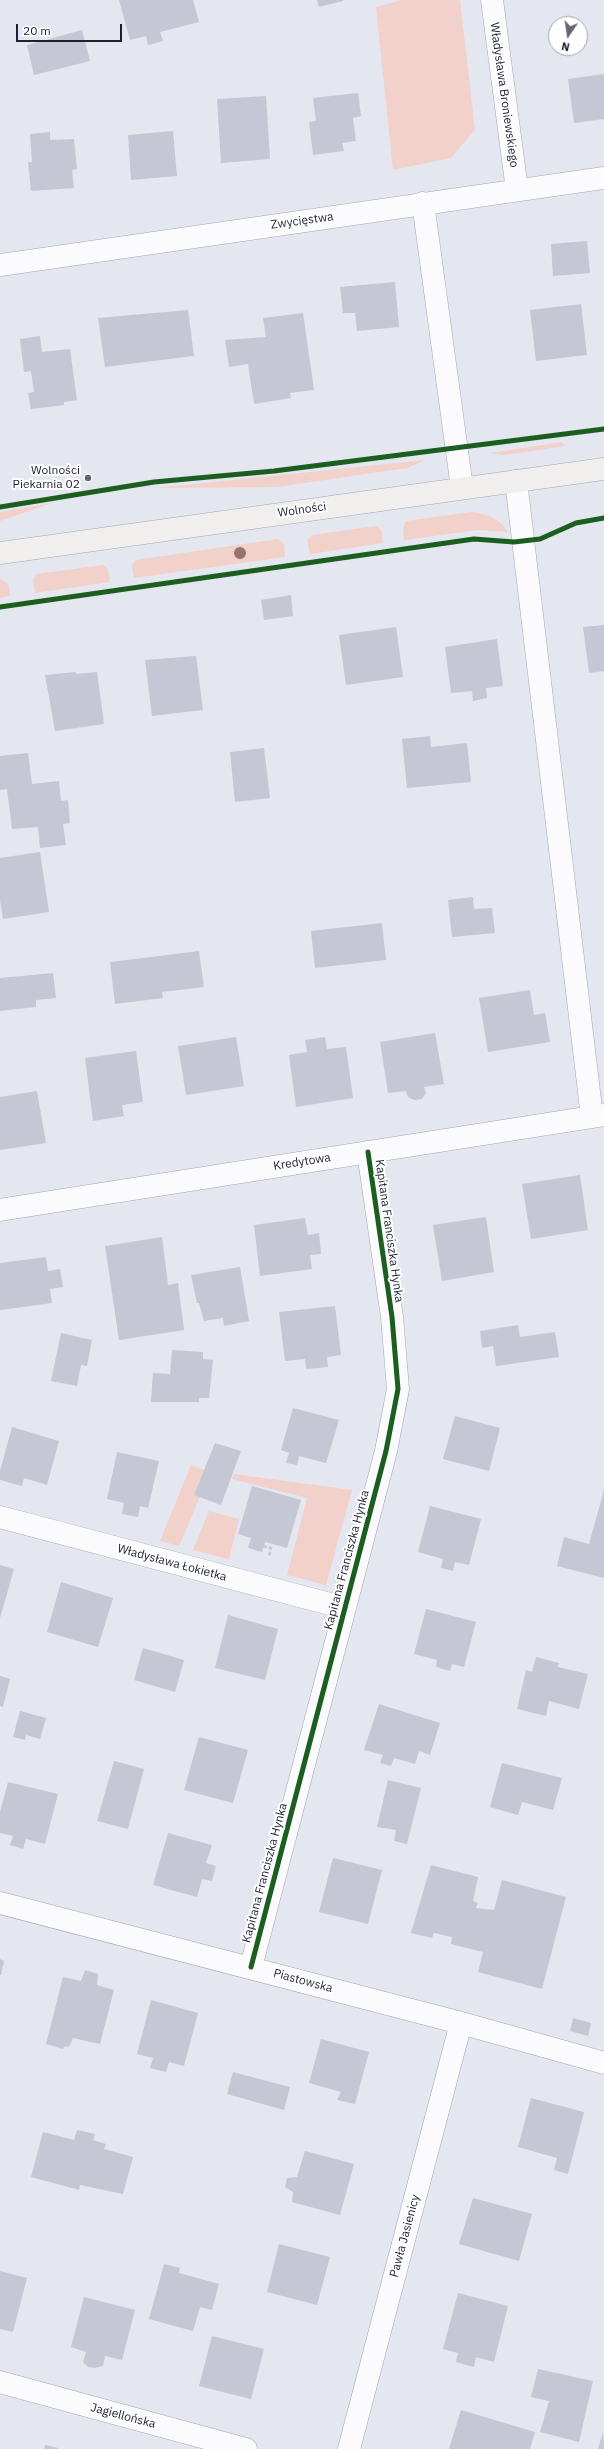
<!DOCTYPE html>
<html>
<head>
<meta charset="utf-8">
<style>
	body { margin:0 }
	#map { position:relative; width:604px; height:2449px; overflow:hidden; background:#e4e6f0; font-family:"IBM Plex Sans",sans-serif }
	canvas { display:block }
	.north { position:absolute; left:548px; top:16px; width:40px; height:40px; box-sizing:border-box; background:#fff; border:1px solid #a5a6ad; border-radius:50%; rotate:193deg; font-size:11px; font-weight:700; line-height:16px; text-align:center; color:#1d2032 }
	.north::after { content:''; display:block; margin:auto; width:14px; height:18px; background:#636574; clip-path:polygon(50% 0,100% 100%,50% 72%,0 100%) }
	.scale { position:absolute; left:16px; top:24px; width:106px; height:18px; box-sizing:border-box; border:2px solid #1d2032; border-top:0; padding-left:5px; font-size:12px; line-height:14px; white-space:nowrap; color:#1d2032; -webkit-text-stroke:3px #fff; paint-order:stroke }
</style>
</head>
<body>
<div id="map">
<canvas width="604" height="2449"></canvas>
<div class="north">N</div>
<div class="scale">20 m</div>
</div>
<script>
const g = document.querySelector('canvas').getContext('2d');
g.lineJoin = 'round';
function paint(path, color) {
  g.fillStyle = color;
  g.fill(path, 'evenodd');
}
function stroke(path, color, width, dash) {
  g.strokeStyle = color;
  g.lineWidth = width;
  g.lineCap = dash ? 'butt' : 'round';
  g.setLineDash(dash || []);
  g.stroke(path);
}
function label(font, color, halo, rows, align = 'center') {
  g.font = font + ' "IBM Plex Sans",sans-serif';
  g.lineWidth = 4;
  g.setLineDash([]);
  g.textBaseline = 'middle';
  g.strokeStyle = halo;
  g.fillStyle = color;
  for (const [text, x, y, turn = 0] of rows) {
    g.save();
    g.translate(x, y);
    g.rotate((+turn || 0) * Math.PI / 180);
    g.textAlign = isNaN(turn) ? turn : align;
    if (halo) g.strokeText(text, 0, 0);
    g.fillText(text, 0, 0);
    g.restore();
  }
}
paint(new Path2D(`
	M402,0H460L475,130L451,158L393,170L376,7Z
	M562,442L565,446L504,455L490,453Z
	M425,460L407,468L277,487L156,488Z
	M52,503L0,521V512Z
	M471,512C487,514 499,518 508,532L478,530L404,540L403,527L406,521Z
	M376,526L381,530L383,543L310,554L307,540L312,535Z
	M278,539L284,544L285,557L134,578L132,565L136,560Z
	M103,565L108,569L110,582L35,593L33,579L37,574Z
	M0,579L8,583L10,596L0,598Z
	M191,1465L205,1470L194,1495L200,1497L179,1546L160,1541Z
	M234,1474L352,1490L326,1585L287,1575L307,1498L232,1479Z
	M209,1511L239,1519L229,1559L193,1550Z`), '#f2d1cb');
paint(new Path2D(`
	M119,0H193L199,22L160,32L163,41L148,45L146,36L130,40Z
	M317,0H343V1L319,7Z
	M82,30L90,61L34,75L27,45Z
	M604,74V119L574,123L568,79Z
	M358,93L361,116L353,118L356,141L342,143L344,151L313,155L309,122L316,121L313,98Z
	M266,96L270,159L221,163L217,99Z
	M173,131L177,176L131,180L128,135Z
	M50,132V140L74,139L77,169L72,170L74,188L31,191L28,162H32L30,134Z
	M587,241L590,273L553,276L551,244Z
	M395,282L399,327L357,331L355,313H343L340,287Z
	M581,304L587,355L536,361L530,310Z
	M188,310L194,356L105,367L98,318Z
	M303,313L314,390L290,393L291,398L254,404L248,364L229,367L225,340L266,337L263,318Z
	M40,336L42,352L70,349L77,400L64,402V405L31,409L28,393L34,392L31,371L24,372L20,339Z
	M291,595L293,616L264,620L261,600Z
	M604,625V671L589,673L583,627Z
	M396,627L403,677L346,685L339,635Z
	M497,639L503,686L486,688L487,698L473,701L472,691L451,693L445,647Z
	M196,656L203,710L152,716L145,660Z
	M76,672V674L97,672L104,724L55,731L45,675Z
	M430,736L431,747L467,743L471,782L407,788L402,739Z
	M264,748L270,798L235,802L230,752Z
	M28,753L32,784L59,781L61,801L68,800L70,823L63,824L66,845L40,848L38,827L12,829L7,789L0,790V756Z
	M40,852L49,912L3,919L0,900V858Z
	M473,897L474,909L492,908L495,933L452,937L448,900Z
	M382,923L386,960L315,968L311,931Z
	M199,951L204,987L162,992L163,998L115,1004L110,962Z
	M53,973L56,998L36,1000V1007L0,1011V978Z
	M530,990L534,1015L545,1013L550,1042L488,1052L479,998Z
	M435,1033L444,1084L424,1087L426,1093L422,1099L414,1100L408,1097L406,1091L388,1093L380,1042Z
	M236,1037L244,1086L186,1095L178,1046Z
	M325,1037L327,1049L346,1047L353,1098L296,1107L289,1055L307,1052L305,1040Z
	M136,1051L143,1102L122,1105L124,1116L93,1121L85,1058Z
	M37,1091L46,1143L0,1150V1097Z
	M580,1175L588,1230L531,1239L522,1184Z
	M486,1217L494,1272L442,1281L433,1225Z
	M305,1218L308,1235L319,1233L321,1254L310,1255L312,1269L260,1276L254,1225Z
	M162,1237L168,1285L178,1283L184,1330L119,1340L105,1246Z
	M46,1257L48,1271L60,1269L63,1287L50,1289L52,1303L0,1310V1263Z
	M240,1267L249,1321L224,1326L223,1318L204,1321L199,1303H197L191,1275Z
	M335,1306L341,1355L327,1357L328,1367L306,1369L305,1359L285,1361L279,1312Z
	M518,1325L520,1337L555,1332L559,1357L496,1366L493,1346L482,1348L480,1331Z
	M61,1333L92,1340L87,1366L81,1365L77,1386L51,1381Z
	M172,1350L203,1352V1359L213,1360L209,1398H199V1402H151L153,1373L170,1374Z
	M293,1408L339,1420L326,1463L299,1456L297,1465L286,1463L289,1453L281,1450Z
	M455,1416L500,1428L489,1471L443,1459Z
	M12,1427L59,1441L47,1485L24,1478L22,1486L0,1480V1471Z
	M215,1443L241,1451L221,1505L194,1495Z
	M117,1452L159,1461L148,1508L140,1506L138,1517L122,1514L124,1503L107,1499Z
	M252,1486L301,1500L287,1548L265,1542L262,1552L248,1548L251,1538L238,1534Z
	M604,1490V1578L557,1566L564,1537L589,1544Z
	M430,1506L481,1519L469,1565L455,1562L453,1571L441,1568L443,1559L418,1552Z
	M0,1565L14,1569L0,1618Z
	M61,1582L113,1598L98,1647L47,1632Z
	M426,1609L476,1622L464,1667L452,1664L450,1671L436,1667L437,1660L414,1654Z
	M228,1615L278,1629L265,1680L215,1668Z
	M143,1648L184,1660L175,1692L134,1680Z
	M536,1657L559,1663L558,1667L588,1674L579,1709L549,1701L546,1716L517,1709L526,1670L532,1672Z
	M0,1676L10,1679L3,1707L0,1706Z
	M379,1704L440,1723L430,1755L419,1751L415,1764L394,1758L391,1766L380,1763L383,1755L364,1750Z
	M20,1711L46,1718L40,1739L26,1735L25,1740L13,1737Z
	M199,1737L248,1750L233,1803L184,1790Z
	M114,1761L144,1769L128,1829L97,1821Z
	M502,1763L562,1778L553,1810L522,1802L518,1815L490,1807Z
	M388,1780L421,1788L407,1844L394,1841L396,1830L377,1827Z
	M8,1782L58,1794L45,1844L26,1839L23,1849L10,1845L13,1836L0,1833V1812Z
	M168,1833L212,1845L206,1863L216,1866L212,1881L202,1879L197,1897L153,1885Z
	M333,1858L382,1870L368,1924L319,1912Z
	M431,1865L478,1877L473,1901L478,1903L476,1908L494,1910L502,1880L566,1897L542,1989L478,1972L483,1952L451,1944L452,1937L434,1933L432,1938L411,1933Z
	M0,1959L4,1961L1,1975H0Z
	M85,1970L98,1974L97,1985L114,1990L100,2044L73,2038L69,2047L65,2046L63,2049L46,2044L63,1977L81,1981Z
	M151,2000L198,2013L184,2066L169,2062L166,2072L150,2068L153,2058L137,2054Z
	M573,2018L591,2023L588,2036L570,2031Z
	M321,2039L369,2052L355,2104L337,2100L341,2092L309,2083Z
	M233,2072L290,2087L284,2110L227,2094Z
	M531,2098L584,2112L568,2174L554,2170L557,2158L518,2147Z
	M77,2130L95,2134L93,2140L106,2144L104,2149L133,2157L123,2194L80,2185L79,2190L31,2177L43,2132L74,2140Z
	M305,2151L354,2164L340,2215L292,2202L293,2192L285,2187L287,2178L297,2177Z
	M473,2198L532,2214L519,2261L459,2244Z
	M279,2244L330,2257L317,2305L267,2292Z
	M164,2264L180,2268L179,2273L219,2284L212,2310L200,2307L193,2331L149,2319Z
	M0,2271L27,2278L13,2332L0,2329Z
	M458,2293L508,2306L494,2362L476,2357L474,2367L456,2362L458,2353L443,2349Z
	M84,2297L135,2310L122,2360L105,2356L103,2366L95,2368L88,2367L83,2362L86,2352L71,2347Z
	M212,2336L264,2349L251,2399L199,2386Z
	M538,2369L593,2381L579,2442L540,2432L549,2401L531,2397Z
	M461,2410L535,2432L530,2449H449Z
	M603,2432L604,2449H598Z
	M45,2445L58,2448V2449H44Z`), '#c5c7d4');
const street = new Path2D(`
	M492,0L517,190
	M423,203L462,488
	M0,265L604,178
	M516,481L592,1117
	M0,1210L604,1115
	M0,1517L345,1608
	M0,1903L461,2023L604,2063
	M251,1967L386,1451L398,1389L392,1317L368,1152
	M0,2382L246,2449
	M349,2449L461,2023`);
const secondary = new Path2D(`
	M0,553L604,469`);
stroke(street, '#a4a7b4', 23);
stroke(secondary, '#a4a7b4', 23);
stroke(new Path2D(`
	M263,1546L271,1548L269,1557`), '#c7c7cd', 2.5, [4, 2]);
stroke(street, '#fbfbfd', 22);
stroke(secondary, '#f0efed', 22);
stroke(new Path2D(`
	M0,507L154,482L274,471L604,429
	M0,607L474,539L514,542L540,539L576,523L604,518
	M251,1967L386,1451L398,1389L392,1317L368,1152`), '#1b5e20', 5);
g.fillStyle = '#99726c';
for (const [x, y] of [
	[240,553]
]) {
  g.beginPath();
  g.arc(x, y, 6, 0, 2 * Math.PI);
  g.fill();
}
for (const [x, y, r, color] of [
	[88,478,4,"#636574"]
]) {
  const dot = new Path2D();
  dot.arc(x, y, r, 0, 2 * Math.PI);
  g.fillStyle = color;
  g.fill(dot);
  stroke(dot, '#fff', 1.5);
}
label('12px', '#1d2032', '#fff', [
	["Władysława Broniewskiego",504,95,82],
	["Zwycięstwa",302,221,-8],
	["Wolności",302,510,-8],
	["Kredytowa",302,1162,-9],
	["Kapitana Franciszka Hynka",389,1231,82],
	["Kapitana Franciszka Hynka",347,1560,-75],
	["Władysława Łokietka",172,1563,15],
	["Kapitana Franciszka Hynka",265,1873,-75],
	["Piastowska",303,1981,15],
	["Pawła Jasienicy",405,2236,-75],
	["Jagiellońska",123,2416,15]
]);
label('12px', '#1d2032', '#fff', [
	["Wolności",80,471],
	["Piekarnia 02",80,485]
], 'right');
</script>
</body>
</html>
